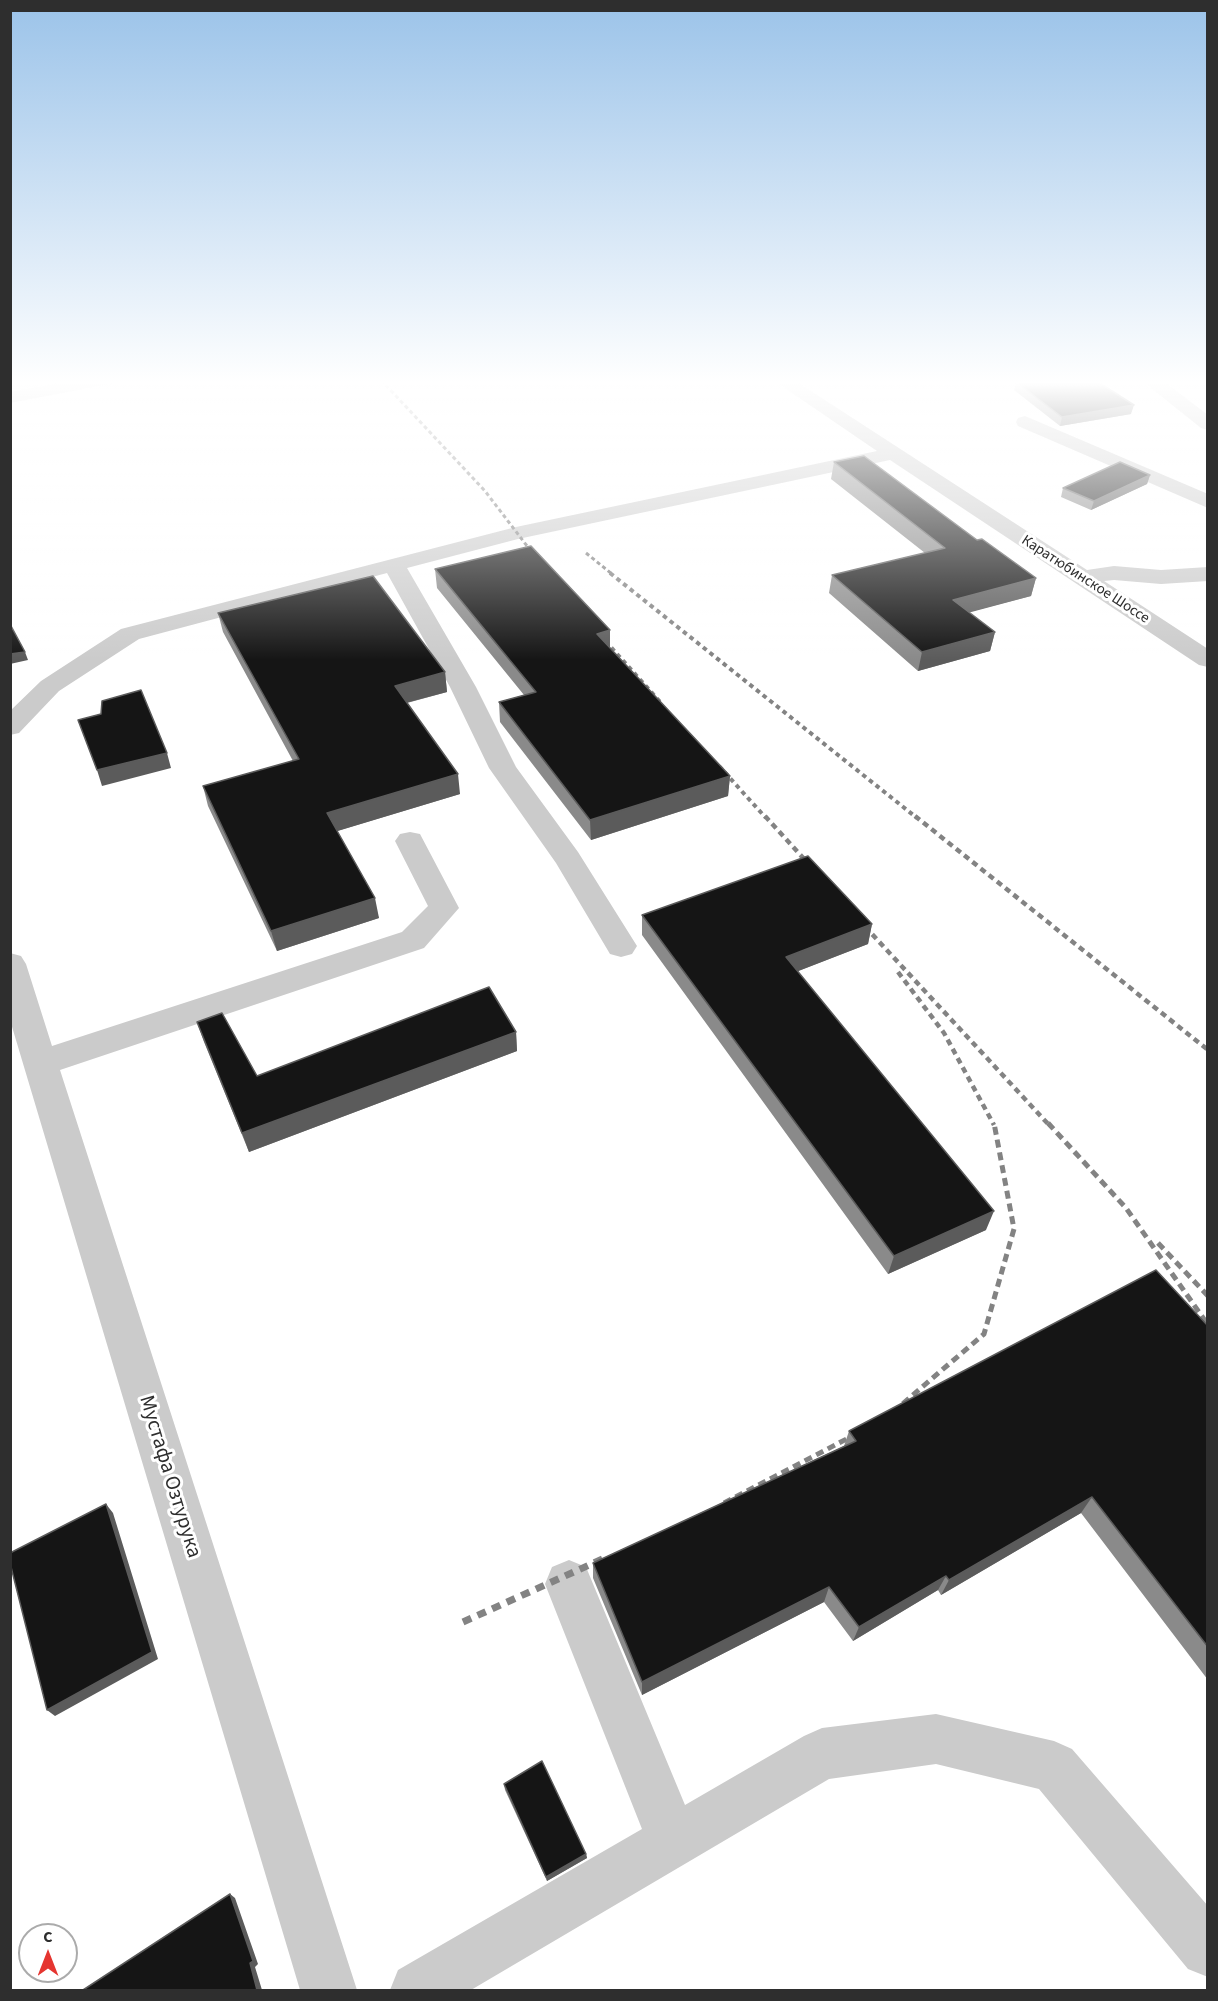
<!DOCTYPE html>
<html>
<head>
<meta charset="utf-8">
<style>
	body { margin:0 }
	#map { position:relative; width:1218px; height:2001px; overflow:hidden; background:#fff; font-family:"Source Sans 3",sans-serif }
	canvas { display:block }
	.frame { position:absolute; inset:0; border:12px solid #2e2e2e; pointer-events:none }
	.north { position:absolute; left:18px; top:1923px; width:60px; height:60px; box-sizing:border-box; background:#fff; border:2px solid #ababab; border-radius:50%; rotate:0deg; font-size:16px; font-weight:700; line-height:24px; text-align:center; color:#2e2e2e }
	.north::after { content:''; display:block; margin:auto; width:21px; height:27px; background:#e53530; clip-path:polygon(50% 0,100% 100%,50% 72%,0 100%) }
</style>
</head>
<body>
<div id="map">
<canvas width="1218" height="2001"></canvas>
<div class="frame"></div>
<div class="north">С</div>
</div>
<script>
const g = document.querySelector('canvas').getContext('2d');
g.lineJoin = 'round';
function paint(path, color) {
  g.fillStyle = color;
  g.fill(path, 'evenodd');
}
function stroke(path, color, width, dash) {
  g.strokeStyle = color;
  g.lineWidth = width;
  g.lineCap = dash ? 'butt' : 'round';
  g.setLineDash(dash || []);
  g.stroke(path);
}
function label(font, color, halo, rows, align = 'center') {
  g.font = font + ' "Source Sans 3",sans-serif';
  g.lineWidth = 6;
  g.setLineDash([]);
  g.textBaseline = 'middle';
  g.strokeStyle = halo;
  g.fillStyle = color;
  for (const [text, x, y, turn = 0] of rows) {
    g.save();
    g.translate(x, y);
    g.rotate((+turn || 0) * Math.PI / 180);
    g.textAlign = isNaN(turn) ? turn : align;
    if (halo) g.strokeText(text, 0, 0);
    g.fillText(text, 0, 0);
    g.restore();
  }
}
paint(new Path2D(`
	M75,380H114L111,384L105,385L10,403V392Z
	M773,380H794L1087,570L1114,566L1161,570L1208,567V581L1161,584L1114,580L1104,581L1208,649V667L1199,665L890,460L518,539L407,568L476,687L516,767L578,852L637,946L632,954L621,957L610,954L556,863L489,768L450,687L387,573L139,639L59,691L19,733L10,735V711L41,681L121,629L516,527L877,451Z
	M1141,380H1162L1208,415V430L1201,428Z
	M1025,416L1208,494V508L1018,426L1016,422L1018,418Z
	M410,832L420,834L459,908L424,948L60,1070L357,1990H300L10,1020V953L21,956L26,964L52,1046L402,932L428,906L395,841L400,834Z
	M569,1560L586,1567L685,1805L804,1736L822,1728L936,1714L1054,1741L1072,1749L1208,1906V1977L1188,1969L1039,1789L936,1764L829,1779L471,1990H390L398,1970L642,1829L545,1584L552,1567Z`), '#cbcbcb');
stroke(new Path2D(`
	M381,380L485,491L537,559
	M586,553L612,574`), '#838383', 3, [4, 3]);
stroke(new Path2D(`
	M610,573L917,818
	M600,635L662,704
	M719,766L766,818`), '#838383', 4, [4.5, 4]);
stroke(new Path2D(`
	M765,816L814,870
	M915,816L1208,1050
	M858,919L1049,1125
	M898,972L944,1033L994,1125`), '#838383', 4.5, [6, 4.5]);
stroke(new Path2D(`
	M1048,1123L1126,1208L1208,1325
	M1158,1243L1208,1296
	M893,1412L984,1334L1014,1229L994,1123
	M724,1503L860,1432`), '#838383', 5, [8, 5]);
stroke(new Path2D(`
	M463,1622L607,1557`), '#838383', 7, [9, 7]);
paint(new Path2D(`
	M1016,382L1131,414L1060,426L1014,390Z
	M834,462L977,540L1036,578L1031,596L969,612L995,632L990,651L918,671L829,593L832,575L925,553L831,479Z
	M1150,475L1147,484L1091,510L1061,497L1063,488Z
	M435,569L610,648L730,776L728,796L591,840L500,722L499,702L524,695L437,588Z
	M218,613L445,672L447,692L407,703L460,794L337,831L379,918L277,951L208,806L203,786L293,761L223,632Z
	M642,915L872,924L868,944L798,971L986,1230L888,1274L642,935Z
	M197,1022L257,1076L516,1032L517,1051L249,1152L204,1042Z
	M1208,1326V1680L1081,1513L941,1595L938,1590L853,1641L824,1602L642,1695L593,1578V1563L844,1446L849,1431Z
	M504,1784L586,1854L587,1858L547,1881L505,1790Z`), '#8a8a8a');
paint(new Path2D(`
	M1134,405L1131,414L1060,426L1062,417Z
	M1150,475L1147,484L1091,510L1094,501Z
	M1036,578L1031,596L949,618L953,600Z
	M610,630V649L597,634Z
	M995,632L990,651L918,671L922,652Z
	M25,652L28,660L10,664V654Z
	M445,672L447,692L398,705L395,686Z
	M167,753L171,768L102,786L97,770Z
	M458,774L460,794L331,833L327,813Z
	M730,776L728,796L591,840L590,820Z
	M375,898L379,918L277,951L271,931Z
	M872,924L868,944L783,977L786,957Z
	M516,1032L517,1051L249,1152L242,1133Z
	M994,1211L986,1230L888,1274L894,1256Z
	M1092,1497L1081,1513L941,1595L949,1580Z
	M106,1504L113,1513L158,1659L55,1716L47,1710Z
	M946,1576L938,1590L853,1641L859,1627Z
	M829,1587L824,1602L642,1695V1682Z
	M586,1854L587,1858L547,1881L546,1877Z
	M230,1894L235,1898L258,1964L255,1967L262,1990H257Z`), '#5b5b5b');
const building = new Path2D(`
	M1026,380H1095L1134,405L1062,417L1016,382Z
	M864,456L977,540L982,539L1036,578L953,600L995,632L922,652L832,575L945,548L834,462Z
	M1120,462L1150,475L1094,501L1063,488Z
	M531,546L610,630L597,634L730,776L590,820L499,702L536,692L435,569Z
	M373,576L445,672L395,686L458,774L327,813L375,898L271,931L203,786L299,759L218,613Z
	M10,624L25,652L10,654Z
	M141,690L167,753L97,770L78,720L101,714L102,701Z
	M808,856L872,924L786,957L994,1211L894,1256L642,915Z
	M489,987L516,1032L242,1133L197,1022L222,1013L257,1076Z
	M1156,1270L1208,1326V1647L1092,1497L949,1580L946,1576L859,1627L829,1587L642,1682L593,1563L856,1441L849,1431Z
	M106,1504L152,1652L47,1710L10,1563V1553Z
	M542,1761L586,1854L546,1877L504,1784Z
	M230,1894L253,1961L250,1963L257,1990H83Z`);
paint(building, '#151515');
stroke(building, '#5b5b5b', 1.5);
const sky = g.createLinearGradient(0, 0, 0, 660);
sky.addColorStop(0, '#9bc3e9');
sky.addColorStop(0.58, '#fff');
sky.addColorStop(1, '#ffffff00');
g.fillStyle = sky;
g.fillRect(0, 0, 1218, 660);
label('15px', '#2e2e2e', '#fff', [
	["Каратюбинское Шоссе",1085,580,33]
]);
label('21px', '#2e2e2e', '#fff', [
	["Мустафа Озтурука",169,1477,73]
]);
</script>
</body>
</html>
